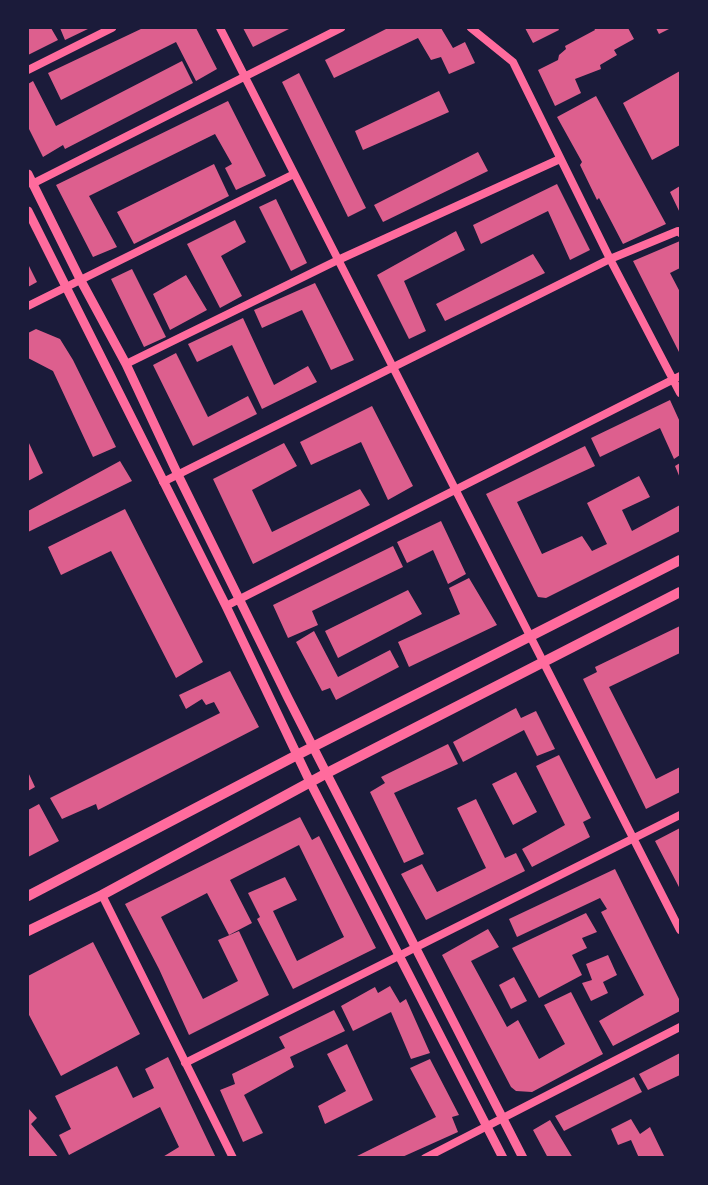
<!DOCTYPE html>
<html>
<head>
<meta charset="utf-8">
<style>
	body { margin:0 }
	#map { position:relative; width:708px; height:1185px; overflow:hidden; background:#1b1b3a; font-family:Lora,serif }
	canvas { display:block }
	.frame { position:absolute; inset:0; border:29px solid #1b1b3a; pointer-events:none }
</style>
</head>
<body>
<div id="map">
<canvas width="708" height="1185"></canvas>
<div class="frame"></div>
</div>
<script>
const g = document.querySelector('canvas').getContext('2d');
g.lineJoin = 'round';
function paint(path, color) {
  g.fillStyle = color;
  g.fill(path, 'evenodd');
}
function stroke(path, color, width, dash) {
  g.strokeStyle = color;
  g.lineWidth = width;
  g.lineCap = dash ? 'butt' : 'round';
  g.setLineDash(dash || []);
  g.stroke(path);
}
paint(new Path2D(`
	M28,28H51L58,40L28,55Z
	M60,28H90L65,40Z
	M143,28H196L217,69L196,81L176,42L61,100L48,73Z
	M243,28H291L253,47Z
	M388,28H441L453,48L465,42L475,63L449,74L441,57L431,60L418,38L334,78L325,60Z
	M525,28H558L559,30L533,43Z
	M594,28H628L634,39L614,50L617,55L600,65L601,69L575,79L581,93L555,106L538,70L558,60L559,55L566,49L565,46L595,30Z
	M656,28H671L659,34Z
	M182,61L193,83L65,149L63,145L43,157L28,127V84L33,81L56,126Z
	M680,71V145L652,160L623,103Z
	M299,73L366,208L348,217L282,82Z
	M439,91L449,112L363,150L355,131Z
	M596,96L666,224L623,244L599,198L597,200L580,165L582,162L557,117Z
	M228,101L266,176L236,190L225,168L232,164L215,134L89,196L117,247L93,257L56,185Z
	M478,152L488,171L383,222L374,205Z
	M214,164L229,196L134,244L117,212Z
	M557,184L590,250L570,260L548,211L481,244L473,225Z
	M680,186V213L670,192Z
	M276,199L307,263L291,271L259,207Z
	M235,220L246,242L221,256L242,296L220,308L187,244Z
	M456,231L465,250L404,281L426,331L409,339L377,275Z
	M680,241V268L670,273L680,292V354L633,261Z
	M533,254L545,273L445,321L436,304Z
	M28,264L37,282L28,287Z
	M132,269L166,337L144,347L111,279Z
	M186,275L207,310L170,330L153,294Z
	M315,283L354,360L331,370L302,310L262,328L254,310Z
	M243,318L274,385L308,366L317,382L262,409L232,345L197,362L188,344Z
	M36,329L60,339L73,360L116,447L93,457L53,371L28,358V333Z
	M176,353L208,417L248,396L257,414L193,446L153,365Z
	M670,400L680,422V455L674,459L660,428L600,457L591,438Z
	M372,406L413,486L388,500L361,442L311,465L300,442Z
	M28,441L43,473L28,481Z
	M284,443L297,466L252,490L272,532L360,489L370,505L253,564L213,479Z
	M585,446L595,466L517,502L542,554L582,536L592,551L607,544L587,503L639,476L650,497L622,510L632,531L680,505V531L546,598L538,597L486,494Z
	M120,461L132,481L28,532V511Z
	M680,463V478L675,466Z
	M125,509L203,662L176,678L111,551L61,575L48,547Z
	M441,521L466,574L448,584L433,550L407,563L397,542Z
	M393,546L403,567L312,611L318,625L288,638L273,605Z
	M469,578L497,625L409,667L398,642L460,614L449,588Z
	M408,590L422,614L338,658L325,631Z
	M680,626V653L609,687L656,779L680,767V792L646,809L583,679L597,672L595,667Z
	M314,631L338,677L390,650L399,667L336,700L330,688L322,691L296,642Z
	M230,671L259,727L98,810L96,804L62,819L50,798L220,713L214,702L206,705L202,699L186,709L179,695Z
	M516,708L521,718L536,711L555,749L537,756L524,730L463,762L453,742Z
	M448,744L458,764L394,793L424,854L404,863L370,792L385,783L381,777Z
	M559,755L591,818L583,822L590,837L532,867L522,849L565,825L536,766Z
	M28,772L35,787L28,791Z
	M516,772L537,812L513,825L492,784Z
	M476,799L505,858L516,853L525,871L426,920L401,874L422,864L437,892L486,868L457,808Z
	M39,804L59,841L28,857V810Z
	M300,817L312,840L319,836L376,948L293,989L257,919L260,917L248,893L285,877L297,900L273,911L297,961L344,937L299,845L230,880L252,923L229,935L207,893L161,917L203,999L238,981L218,940L239,931L269,995L189,1035L159,969L125,904Z
	M680,828V889L655,841Z
	M615,869L680,1001V1011L613,1046L599,1021L644,995L601,912L607,909L600,898L517,937L509,919Z
	M586,913L597,932L582,938L587,948L572,955L582,975L539,998L512,948Z
	M488,929L499,947L471,961L507,1027L518,1020L539,1059L565,1044L544,1005L571,992L603,1054L532,1092L516,1091L511,1087L442,955Z
	M93,942L140,1034L61,1076L28,1013V976Z
	M608,955L617,975L603,982L608,993L591,1001L582,983L592,980L586,964Z
	M514,977L527,1001L511,1009L499,985Z
	M390,986L400,1003L406,999L430,1053L411,1059L391,1012L353,1031L341,1006L375,987L378,993Z
	M334,1010L345,1031L290,1057L294,1067L244,1095L263,1133L243,1142L220,1090L235,1084L232,1074L285,1048L279,1037Z
	M347,1044L373,1100L325,1124L318,1106L346,1091L327,1054Z
	M680,1053V1075L648,1090L639,1074Z
	M168,1057L216,1158H161L179,1147L160,1107L69,1155L59,1135L71,1129L55,1096L117,1066L133,1098L154,1088L145,1069Z
	M430,1059L459,1115L452,1117L458,1132L400,1158H353L436,1117L410,1068Z
	M634,1077L642,1092L564,1131L555,1116Z
	M28,1108L37,1118L31,1124L59,1158H28Z
	M631,1119L640,1134L650,1127L665,1158H639L631,1140L618,1145L611,1129Z
	M550,1120L573,1158H548L533,1130Z`), '#dd5f8e');
stroke(new Path2D(`
	M220,28L680,930
	M471,28L513,62L610,259L680,393
	M28,70L112,28
	M32,184L341,28
	M28,306L294,174
	M126,364L338,260L560,159
	M163,482L610,259L678,231L680,233
	M226,606L680,376
	M102,895L233,1158
	M185,1063L680,815
	M425,1158L680,1027`), '#ff6b9d', 8);
stroke(new Path2D(`
	M28,174L80,279L126,364L178,475L288,698L523,1158
	M28,211L226,606L310,782L503,1158`), '#ff6b9d', 9);
stroke(new Path2D(`
	M28,896L297,755L680,560
	M28,931L102,895L327,773L680,592`), '#ff6b9d', 10);
</script>
</body>
</html>
